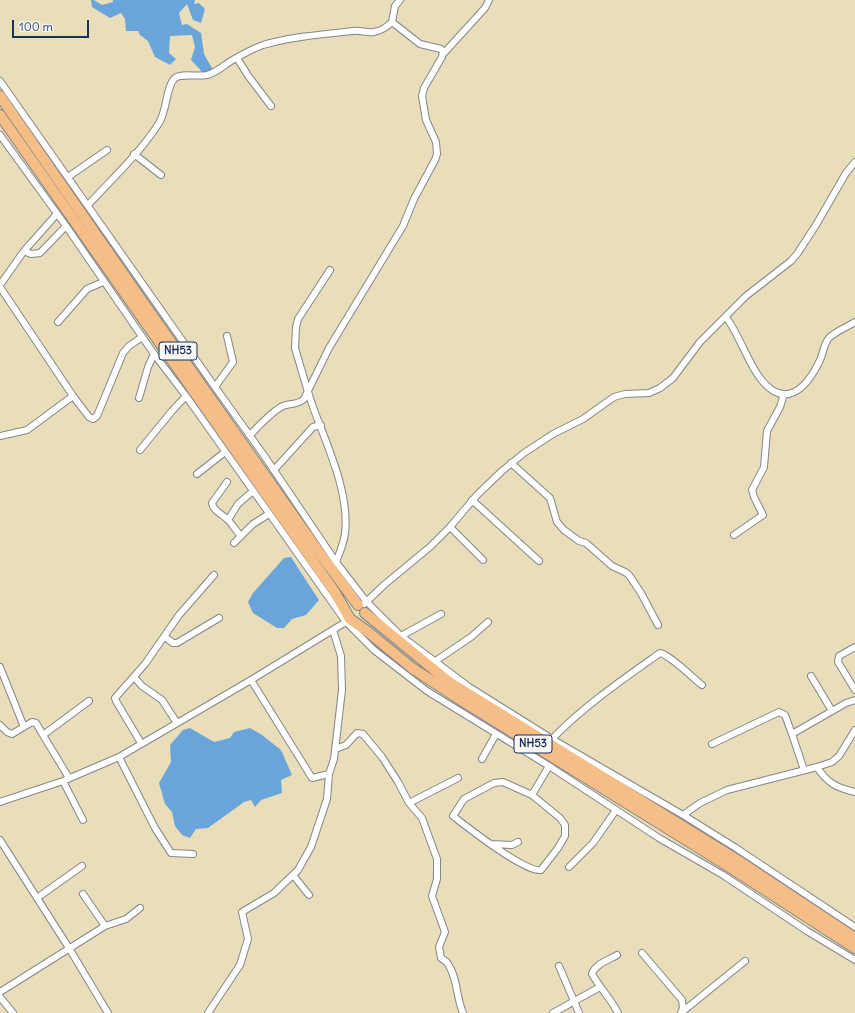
<!DOCTYPE html>
<html>
<head>
<meta charset="utf-8">
<style>
	body { margin:0 }
	#map { position:relative; width:855px; height:1013px; overflow:hidden; background:#e9deb9; font-family:Delius,sans-serif }
	canvas { display:block }
	.scale { position:absolute; left:12px; top:20px; width:77px; height:18px; box-sizing:border-box; border:2px solid #1b2f5e; border-top:0; padding-left:5px; font-size:12px; line-height:14px; white-space:nowrap; color:#1b2f5e; -webkit-text-stroke:3px #f6f6f2; paint-order:stroke }
</style>
</head>
<body>
<div id="map">
<canvas width="855" height="1013"></canvas>
<div class="scale">100 m</div>
</div>
<script>
const g = document.querySelector('canvas').getContext('2d');
g.lineJoin = 'round';
function paint(path, color) {
  g.fillStyle = color;
  g.fill(path, 'evenodd');
}
function stroke(path, color, width, dash) {
  g.strokeStyle = color;
  g.lineWidth = width;
  g.lineCap = dash ? 'butt' : 'round';
  g.setLineDash(dash || []);
  g.stroke(path);
}
function label(font, color, halo, rows, align = 'center') {
  g.font = font + ' Delius,sans-serif';
  g.lineWidth = 4;
  g.setLineDash([]);
  g.textBaseline = 'middle';
  g.strokeStyle = halo;
  g.fillStyle = color;
  for (const [text, x, y, turn = 0] of rows) {
    g.save();
    g.translate(x, y);
    g.rotate((+turn || 0) * Math.PI / 180);
    g.textAlign = isNaN(turn) ? turn : align;
    if (halo) g.strokeText(text, 0, 0);
    g.fillText(text, 0, 0);
    g.restore();
  }
}
paint(new Path2D(`
	M91,0H94L102,5L113,2V0H195L194,4L199,3L205,9L201,23L193,20L187,4L179,13L182,25L187,24L201,33L204,54L213,70L208,78L191,60L195,47L192,35L170,36L169,53L176,59L170,65L155,57L148,41L140,35L138,31H126L125,19L121,13L110,18L92,7Z
	M291,557L309,585L319,600L306,615L292,619L284,628H277L253,613L248,602L253,593L284,558Z
	M190,728L214,742L230,738L234,732L250,728L262,735L281,750L292,775L281,780L282,793L261,800L255,807L251,800L244,802L208,828L196,829L190,838L182,835L175,826L172,812L165,804L159,783L171,762L170,745L183,730Z`), '#69a5da');
const minor = new Path2D(`
	M444,53L485,8L489,0
	M237,58L249,77L271,106
	M0,81L215,387L263,454L336,562L366,601L401,636L469,687L552,739L683,815L736,848L855,927
	M0,135L66,226L154,354L186,396L346,622L374,650L427,691L549,766L659,838L723,875L807,931L855,960
	M134,154L161,175
	M68,177L107,150
	M88,205C111,180 141,152 159,123C167,111 166,86 175,78C181,73 198,77 207,75C216,73 223,66 231,61C241,55 252,49 263,45C291,37 324,34 353,31C360,30 367,33 374,32C380,31 387,27 392,22L395,6L400,0
	M24,251L31,254L40,253L66,226
	M330,270L298,319L296,327L295,348C301,368 306,387 313,407C326,443 350,493 345,533C344,543 340,552 336,562
	M0,285L24,251L56,215
	M0,287L73,396L27,430L0,436
	M726,317C740,336 746,359 760,378C785,411 807,388 820,360C823,354 824,343 829,338C836,331 847,327 855,322
	M58,322L87,289L103,282
	M215,387L233,362L227,336
	M73,396L89,417L93,419L97,416L123,353L129,346L142,337
	M139,398L148,367L154,354
	M250,435C259,426 272,411 283,406C291,403 298,405 304,399L329,348L403,226L414,199L435,160L437,154L436,142L426,120L422,96L424,88L442,57L443,51L441,49L420,44L392,22
	M140,450L172,411L186,396
	M511,463L550,498L557,522L564,530L579,541L586,543L612,566L625,572L629,575L641,593L658,625
	M274,470L313,427L321,425
	M197,474L225,452
	M227,482L212,503C213,511 222,514 228,520C233,525 236,531 241,536
	M472,500L539,561
	M228,520L238,504L253,491
	M450,527L483,560
	M734,535L763,515L754,497L752,490L764,467L767,431L780,407L784,394
	M234,543L253,524L269,514
	M364,604L384,585L431,546L450,527L477,495L502,471L524,453L553,434L583,419L614,397L625,394L649,393L660,388L673,378L700,342L746,296L791,261L797,254L816,225L846,173L855,162
	M401,636L441,614
	M165,637L173,643H177L219,618
	M855,647L839,656L838,662L855,690
	M434,662L471,637L488,622
	M0,667L24,727
	M811,676L832,711
	M134,677L142,686L162,700L177,723
	M251,680L312,778L329,774
	M0,725L7,732L12,734L32,722L36,723L43,735
	M552,739C584,706 622,680 660,653C670,655 693,678 702,685
	M141,743L116,701L115,698L145,664L179,615L214,575
	M712,744L779,712L785,715L792,734
	M335,749L346,745L357,733L363,734L382,757L398,782L409,803L422,818L437,859V879L432,896L445,932L439,947L441,958C443,960 447,961 448,964C458,979 456,997 463,1013
	M119,757L155,828L171,853L193,854
	M482,759L496,734
	M817,767L832,762L839,756L855,730
	M804,770L792,734L846,703L855,700
	M69,778L43,735L89,701
	M63,781L83,820
	M503,782L532,795L560,818L565,825V836L558,848L541,870C526,873 467,827 453,816L464,799L494,783Z
	M532,795L549,766
	M0,802L63,781L119,757L251,680L349,620
	M409,803L458,778
	M683,815L700,803L727,790L817,767C827,783 837,788 855,792
	M0,840L69,948L108,1013
	M491,844L512,845L518,842
	M569,867L593,843L616,810
	M293,875L309,895
	M37,898L82,866
	M105,926L126,919L140,908
	M642,953L682,1000L683,1008L681,1013
	M617,955C609,960 595,964 592,974C600,988 611,999 618,1013
	M559,966L579,1013
	M0,992L105,926L83,894
	M0,997L13,1013
	M682,1012L745,961
	M208,1013L240,965L248,939L242,912L274,893L298,870L311,847L327,799L329,774L334,759L342,690L341,656L333,630
	M553,1013L600,987`);
const trunk = new Path2D(`
	M0,96L149,311L316,548L358,605
	M0,115L334,591L350,619L367,631L412,668L461,700L728,866L855,948
	M365,613L449,682L734,858L855,938`);
stroke(minor, '#82868c', 8);
stroke(trunk, '#82868c', 12);
stroke(minor, '#fff', 6);
stroke(trunk, '#f5be86', 10);
for (const [x, y, w] of [
	[178,351,38],
	[533,744,38]
]) {
  const box = new Path2D();
  box.roundRect(x - w / 2, y - 9, w, 18, 3);
  g.fillStyle = '#f6f6f2';
  g.fill(box);
  stroke(box, '#1b2f5e', 1);
}
label('bold 11px', '#1b2f5e', null, [
	["NH53",178,351],
	["NH53",533,744]
]);
</script>
</body>
</html>
